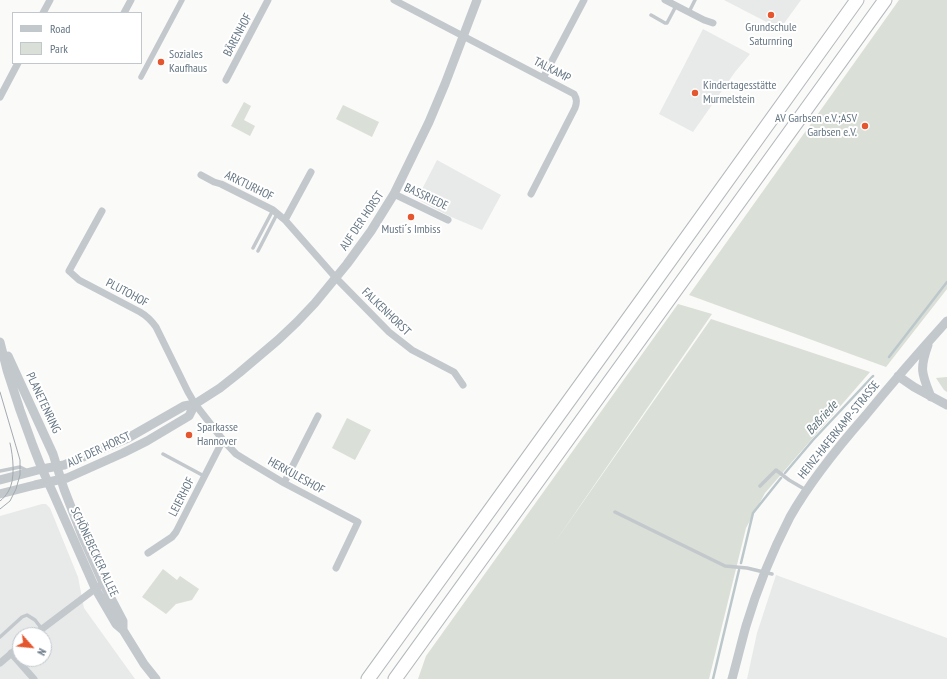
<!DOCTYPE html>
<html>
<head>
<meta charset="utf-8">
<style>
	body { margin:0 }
	#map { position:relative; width:947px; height:679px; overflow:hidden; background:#fafaf8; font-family:"PT Sans Narrow",sans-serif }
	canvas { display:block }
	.legend { position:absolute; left:12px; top:12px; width:130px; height:52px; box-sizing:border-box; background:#fff; border:1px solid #c1c8cd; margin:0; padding:5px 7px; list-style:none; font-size:12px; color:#657683 }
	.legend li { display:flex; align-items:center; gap:8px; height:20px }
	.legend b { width:20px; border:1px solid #c1c8cd }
	.north { position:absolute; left:12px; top:627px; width:40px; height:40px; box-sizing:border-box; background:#fff; border:1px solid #c1c8cd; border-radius:50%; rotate:117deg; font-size:11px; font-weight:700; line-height:16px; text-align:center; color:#657683 }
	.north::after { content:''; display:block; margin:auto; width:14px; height:18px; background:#e4572e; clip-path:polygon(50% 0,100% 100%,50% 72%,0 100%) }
</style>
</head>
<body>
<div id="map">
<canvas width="947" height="679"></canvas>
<ul class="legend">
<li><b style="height:5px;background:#c3c8cc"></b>Road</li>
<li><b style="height:11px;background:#dadfd7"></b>Park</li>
</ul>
<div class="north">N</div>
</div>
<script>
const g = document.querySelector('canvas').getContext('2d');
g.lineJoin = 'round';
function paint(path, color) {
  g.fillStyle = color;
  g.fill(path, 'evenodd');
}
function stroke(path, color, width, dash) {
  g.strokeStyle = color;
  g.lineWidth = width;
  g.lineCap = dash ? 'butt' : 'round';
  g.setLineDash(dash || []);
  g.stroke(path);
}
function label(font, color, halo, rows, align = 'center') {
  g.font = font + ' "PT Sans Narrow",sans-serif';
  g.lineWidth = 4;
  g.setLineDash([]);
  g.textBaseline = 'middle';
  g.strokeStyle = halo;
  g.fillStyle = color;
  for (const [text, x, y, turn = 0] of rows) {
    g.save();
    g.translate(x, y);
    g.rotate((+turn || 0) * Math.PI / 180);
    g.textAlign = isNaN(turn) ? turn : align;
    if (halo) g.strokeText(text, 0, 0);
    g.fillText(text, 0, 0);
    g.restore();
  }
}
paint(new Path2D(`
	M724,0H801L780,29Z
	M703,29L750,54L735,72L693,132L659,114Z
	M437,160L501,195L482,230L449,216L417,199Z
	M42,504H46L50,508L78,577L84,608L135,679H0V516ZM20,635H44V659H20Z
	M776,575L947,638V679H747L757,633Z`), '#e8e9e9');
paint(new Path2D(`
	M899,0H947V289L886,367L689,295Z
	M244,102L251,106L244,120L255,126L250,136L231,126Z
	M343,105L379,122L372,137L336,119Z
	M678,304L712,314L553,545L711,319L870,372L765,493L746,528L709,679H418L426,656Z
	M947,377V392L944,390L936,378Z
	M347,418L371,430L355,460L332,448Z
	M163,569L177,580L180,576L199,589L192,600L176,604L166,614L142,597Z`), '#dadfd7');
stroke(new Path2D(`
	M889,357L947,282
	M785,473L813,440L873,376
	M741,563L753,513L781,478
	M713,679L739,570`), '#bbc7cb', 2.5);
const motorway = new Path2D(`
	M368,679L641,301L857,0
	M395,679L885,0`);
stroke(motorway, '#b4b9bd', 15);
stroke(new Path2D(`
	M689,12L695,0
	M651,15L665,23H667L676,6
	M253,248L273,210
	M258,251L277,214
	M163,454L204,476
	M0,471L20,467L28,471
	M760,486L776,470L789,480L806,490
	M615,512L725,566L747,568L772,574
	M0,637L22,617L27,615L35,620L42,629`), '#c3c8cc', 3.5);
stroke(new Path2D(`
	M141,77L182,0`), '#c3c8cc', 5.5);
stroke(new Path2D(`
	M394,0L574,94C577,99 577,102 575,108L531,194
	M665,0L704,20L713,23
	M43,13L50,0
	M124,13L131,0
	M543,78L584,0
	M226,80L268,0
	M0,97L18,63
	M201,175L214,182L221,184L273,210L285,220L336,278L389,332L412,350L454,372L463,385
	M394,194L448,220
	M102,211L69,271L79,280L140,312C147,316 151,320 156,327L188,392L195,404L223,440L236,454L249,462L284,483L358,522L336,568
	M285,220L311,172
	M284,483L318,416
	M148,553L172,537L176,532L223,440
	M34,635L99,586
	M11,653L34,679
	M0,663L20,646`), '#c3c8cc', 7);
stroke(new Path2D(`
	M0,342L7,370L20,410L33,446L42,469L53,493L95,588L116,624L123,630L144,664L156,679
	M928,345C919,370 922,374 931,397
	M8,356L53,454L64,489L83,538L103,583L123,621V630
	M898,376L914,387L947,405
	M0,480L42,469L64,465L128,438L184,406L195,404L220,388L239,373L278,340L297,322L315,303L347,264L371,231L394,194L429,122L445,84L477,0
	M0,494L35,485L67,478L123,453L147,441L189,416L195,404
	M732,679C737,661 741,644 746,626C757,589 772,552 790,517C811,480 838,447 866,415C892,383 919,352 947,321`), '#c3c8cc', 9);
stroke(motorway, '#fff', 13);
stroke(new Path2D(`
	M0,392L20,460V475L16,489L10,501L0,509
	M0,501C3,499 6,495 8,492C16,480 13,456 10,443`), '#a2aab0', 1);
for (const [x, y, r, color] of [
	[771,15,4,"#e4572e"],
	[161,62,4,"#e4572e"],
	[695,93,4,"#e4572e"],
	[865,126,4,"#e4572e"],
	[411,217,4,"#e4572e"],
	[189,435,4,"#e4572e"]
]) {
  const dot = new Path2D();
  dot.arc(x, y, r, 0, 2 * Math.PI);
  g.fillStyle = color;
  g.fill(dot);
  stroke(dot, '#fff', 1.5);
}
label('12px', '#657683', '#fff', [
	["Grundschule",771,28,"center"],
	["Saturnring",771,42,"center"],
	["Soziales",169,55],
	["Kaufhaus",169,69],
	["Kindertagesstätte",703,86],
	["Murmelstein",703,100],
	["AV Garbsen e.V.;ASV",857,119,"right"],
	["Garbsen e.V.",857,133,"right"],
	["Musti´s Imbiss",411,230,"center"],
	["Sparkasse",197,428],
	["Hannover",197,442]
], 'left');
label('12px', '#657683', '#fff', [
	["BÄRENHOF",238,35,-62],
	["TALKAMP",552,70,28],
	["ARKTURHOF",249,186,26],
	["BASSRIEDE",426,197,25],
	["AUF DER HORST",362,221,-56],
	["PLUTOHOF",127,293,28],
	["FALKENHORST",386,312,44],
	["PLANETENRING",43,403,65],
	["HEINZ-HAFERKAMP-STRASSE",839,430,-51],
	["AUF DER HORST",99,450,-25],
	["HERKULESHOF",296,476,29],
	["LEIERHOF",182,497,-63],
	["SCHÖNEBECKER ALLEE",94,552,65]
]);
label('italic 13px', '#60757c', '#fff', [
	["Baßriede",822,418,-48]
]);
</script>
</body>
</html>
